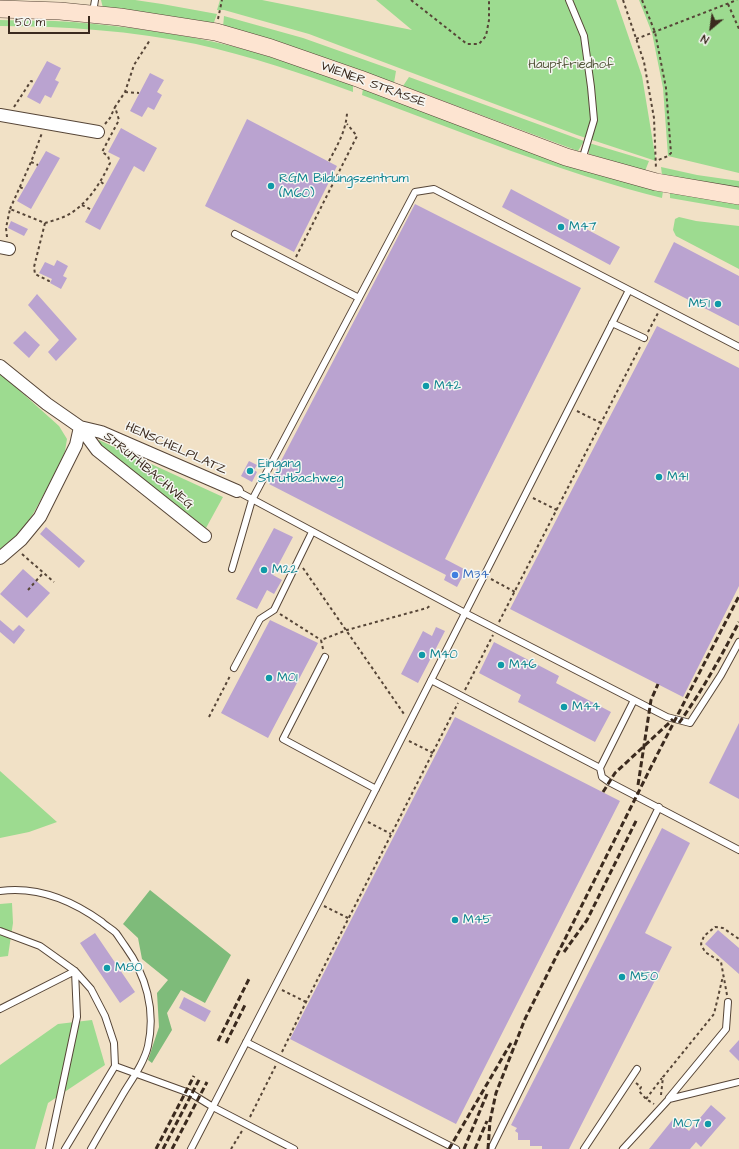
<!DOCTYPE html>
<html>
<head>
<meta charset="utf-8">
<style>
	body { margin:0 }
	#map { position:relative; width:739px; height:1149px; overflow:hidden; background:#f1e1c6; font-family:"Architects Daughter",sans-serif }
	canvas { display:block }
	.north { position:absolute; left:691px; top:8px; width:40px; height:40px; -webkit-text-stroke:3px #f6f6f2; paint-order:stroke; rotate:209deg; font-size:11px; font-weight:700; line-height:16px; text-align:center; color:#3b2a1e }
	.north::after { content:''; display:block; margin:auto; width:14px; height:18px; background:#3b2a1e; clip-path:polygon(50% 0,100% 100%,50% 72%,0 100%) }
	.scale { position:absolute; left:8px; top:16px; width:82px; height:18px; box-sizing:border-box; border:2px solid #3b2a1e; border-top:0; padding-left:5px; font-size:12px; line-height:14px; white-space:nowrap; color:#3b2a1e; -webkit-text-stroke:3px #f6f6f2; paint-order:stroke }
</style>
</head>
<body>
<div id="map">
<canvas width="739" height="1149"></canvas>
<div class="north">N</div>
<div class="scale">50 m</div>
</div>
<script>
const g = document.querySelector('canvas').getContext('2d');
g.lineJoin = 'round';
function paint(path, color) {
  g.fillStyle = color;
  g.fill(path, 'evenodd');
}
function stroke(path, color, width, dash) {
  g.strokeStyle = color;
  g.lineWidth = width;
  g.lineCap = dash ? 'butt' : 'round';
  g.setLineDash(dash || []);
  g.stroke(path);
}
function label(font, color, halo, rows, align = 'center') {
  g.font = font + ' "Architects Daughter",sans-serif';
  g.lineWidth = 3;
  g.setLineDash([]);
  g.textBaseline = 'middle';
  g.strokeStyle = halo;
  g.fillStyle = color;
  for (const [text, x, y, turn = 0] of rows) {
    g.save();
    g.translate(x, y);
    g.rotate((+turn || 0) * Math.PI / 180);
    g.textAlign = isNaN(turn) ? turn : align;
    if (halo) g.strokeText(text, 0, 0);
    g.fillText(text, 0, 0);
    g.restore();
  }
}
paint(new Path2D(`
	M101,0H135L162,4L217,14L213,25L103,8Z
	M220,0H262L412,30L376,0H616L642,76L656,161L577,135L309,34L224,10H217Z
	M639,0H739V173L668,156L663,88L652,33Z
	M224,16L303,38L396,71L394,83L223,27Z
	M0,20C24,21 49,20 73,22C112,25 151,30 190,37C246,47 300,66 353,85V92C301,73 250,56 196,44C132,31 66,26 0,26Z
	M409,77L584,141L578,151L403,86Z
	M363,89L663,191L662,198C559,172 461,132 362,95Z
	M589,143L649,161L645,171L589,154Z
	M661,167L697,175L739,181V190L662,175Z
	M670,190L739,202V210L670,198Z
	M679,217L696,221L739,226V269L676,236L673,230L675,219Z
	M0,373L59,426L67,439L65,451L61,463L33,514L17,537L0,551Z
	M99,440L223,497L206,528L100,446L98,443Z
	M0,771L57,822L29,832L0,838Z
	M12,903L13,923L8,956L0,957V904Z
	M92,1020L105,1065L48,1103L35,1149H0V1065L58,1024Z`), '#9ddb90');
paint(new Path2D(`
	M150,890L231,955L205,1003L181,990L167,1013L172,1030L152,1063L148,1060L159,1027L157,993L168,980L142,959L138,938L123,924Z`), '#7ebb7a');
paint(new Path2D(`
	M47,61L61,68L55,80L59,82L51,98L45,95L40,104L27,97Z
	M150,73L164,80L157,92L162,95L154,110L148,107L142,117L130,111Z
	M247,119L337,166L294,252L205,206Z
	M121,128L157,148L144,172L134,166L100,230L85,222L120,158L108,152Z
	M46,151L60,158L31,209L17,201Z
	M511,189L620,247L610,265L502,207Z
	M415,204L581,288L445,559L466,570L457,587L444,580L446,575L269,484Z
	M11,221L28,229L24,236L8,228Z
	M674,242L739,276V326L654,282Z
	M57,260L68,266L63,276L67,278L61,289L50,283L52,279L39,273L45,262L54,266Z
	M37,294L77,339L56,361L48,352L59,340L28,305Z
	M657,326L739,368V586L683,697L510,609Z
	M25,331L40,345L29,358L13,343Z
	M249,461L257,465L254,470L257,472L252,482L241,476Z
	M46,527L85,561L79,568L40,534Z
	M274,528L293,537L273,575L282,580L274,594L267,590L257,609L236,599Z
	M23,569L50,593L27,618L0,594Z
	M0,620L13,631L19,625L25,630L14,644L0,632Z
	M270,620L318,643L268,738L221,713Z
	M436,627L445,631L418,683L401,674L423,631L432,636Z
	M494,642L559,676L556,683L611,712L595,742L518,702L521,695L479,673Z
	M455,717L620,801L456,1124L290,1039Z
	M739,723V799L709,783Z
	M662,828L690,843L645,933L672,947L569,1149H542V1146H530V1140H518V1133L515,1131L517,1128L511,1125Z
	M718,930L739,948V974L705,944Z
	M95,933L135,992L120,1003L80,943Z
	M184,997L211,1011L205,1022L179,1008Z
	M739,1040V1061L729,1051Z
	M711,1105L726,1118L701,1147L696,1142L690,1149H649L674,1118L689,1131Z`), '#baa3d0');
const lane = new Path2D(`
	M569,0L584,36L591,87L594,120L582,160
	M93,12L95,0
	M235,234L359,298
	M612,323L644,338
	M237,491L465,613L667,717L690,723L721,675L739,642
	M232,569L252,500L415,192L434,189L739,347
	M325,657L283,739L376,789
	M234,668L260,619L274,610L312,532
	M431,680L600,768L602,777L609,782L739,850
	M600,768L634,700
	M0,891C37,886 73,901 102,922C106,926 112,929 116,933C119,937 122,942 125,946C146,975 156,1010 148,1046C144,1063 132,1079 123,1094C112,1113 101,1131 91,1149
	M0,931L40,946L75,971L91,989L105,1016L114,1043L115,1066
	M0,1009L75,971L77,1017L49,1149
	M246,1042L456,1149
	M669,1098L726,1029L728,1002
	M65,1149L115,1066L192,1094L213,1107L294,1149
	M191,1149L318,903L629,290
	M491,1149L659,807
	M584,1149L637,1069
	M623,1149L669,1099L739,1082`);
const street = new Path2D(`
	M0,115L98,132
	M0,247L9,249
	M0,366L47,404L80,427L97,450L205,536
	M80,427L101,432L237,491
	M0,558L21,540L40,517L76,445L80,427`);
const secondary = new Path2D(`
	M0,9L60,11L120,17L216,32L271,48L360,79L566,157L656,182L739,196`);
stroke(lane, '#564537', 8);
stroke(street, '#564537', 14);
stroke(secondary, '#564537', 18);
stroke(new Path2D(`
	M411,0L467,44H479L486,36L489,20V0
	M623,0L644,62L654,118L656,169
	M642,0L655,32L666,88L671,153L668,156L656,161
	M728,4L739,29
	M218,19L222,0
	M636,39L737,0
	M125,92L139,93
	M14,107L31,81L34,82
	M105,124L110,118L115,107
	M329,161C337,146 346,131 347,113
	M31,162L38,165
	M101,182L105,185
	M20,187L24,189
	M82,205L92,210
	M10,209L31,162L42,133
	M45,223L34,267L35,274L49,281L51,279
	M7,237L6,228L10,209L45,223C52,221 59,219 66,216C87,205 100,184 110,163L108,156L102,152L119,120L115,107L125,92L134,65L150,40
	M296,257L357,136L347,124
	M648,332L658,313
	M577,411L601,423
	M533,498L557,510
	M22,554L54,582
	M303,568L404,714
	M491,579L515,592
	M28,590L43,573
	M280,614L321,640
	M499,622L641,345
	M323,649L321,640L347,630L427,608L431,605
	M465,690L493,635
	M209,717L230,676
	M409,741L433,753
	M368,822L391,834
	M324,906L348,918
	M282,990L306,1002
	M727,995L721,962L705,952L701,944L704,936L715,927L723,928L739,939
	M282,1052L306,1002L458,703
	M636,1083L641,1087L639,1091L646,1099L654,1104
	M661,1095L663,1077L714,1014L723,976
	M646,1099L662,1078
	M250,1117L276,1065
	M231,1149L242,1131`), '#564537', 2, [3, 3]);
stroke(lane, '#fff', 6);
stroke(street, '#fff', 12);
stroke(secondary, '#fde4d1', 17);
stroke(new Path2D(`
	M679,723C702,691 721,657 739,622
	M638,785L651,700L658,684
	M603,792L615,773L669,723L673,719
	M564,952L587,920L637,819
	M218,1041L250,977
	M226,1043L246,1003
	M156,1149L194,1076
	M163,1149L200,1078
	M172,1149L207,1082
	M449,1149L511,1043
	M464,1149L487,1094
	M475,1149L487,1121
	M488,1149L490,1121L496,1093L525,1019L657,755L739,596`), '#3b2a1e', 3, [6, 3]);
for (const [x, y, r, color] of [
	[271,186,4,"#0f9aa8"],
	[561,227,4,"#0f9aa8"],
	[718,304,4,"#0f9aa8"],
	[426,386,4,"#0f9aa8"],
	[250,471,4,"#0f9aa8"],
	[659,477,4,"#0f9aa8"],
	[264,570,4,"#0f9aa8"],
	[455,575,4,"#3f7fe0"],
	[422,655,4,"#0f9aa8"],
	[501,665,4,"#0f9aa8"],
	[269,678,4,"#0f9aa8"],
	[564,707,4,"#0f9aa8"],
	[455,920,4,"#0f9aa8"],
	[107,968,4,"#0f9aa8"],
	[622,977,4,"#0f9aa8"],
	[708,1124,4,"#0f9aa8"]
]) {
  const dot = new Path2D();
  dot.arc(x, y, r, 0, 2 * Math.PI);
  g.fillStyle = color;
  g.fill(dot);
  stroke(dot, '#f6f6f2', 1.5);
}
label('13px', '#54563a', '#f6f6f2', [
	["Hauptfriedhof",571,65]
]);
label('13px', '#3b2a1e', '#f6f6f2', [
	["WIENER STRASSE",373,85,20],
	["HENSCHELPLATZ",176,449,24],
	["STRUTHBACHWEG",148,471,40]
]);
label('13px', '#0d838f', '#f6f6f2', [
	["RGM Bildungszentrum",279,179],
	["(M60)",279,194],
	["M47",569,227],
	["M51",710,304,"right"],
	["M42",434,386],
	["Eingang",258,464],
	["Strutbachweg",258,479],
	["M41",667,477],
	["M22",272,570],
	["M40",430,655],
	["M46",509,665],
	["M01",277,678],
	["M44",572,707],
	["M45",463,920],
	["M80",115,968],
	["M50",630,977],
	["M07",700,1124,"right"]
], 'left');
label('13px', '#366cbe', '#f6f6f2', [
	["M34",463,575]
], 'left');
</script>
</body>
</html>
